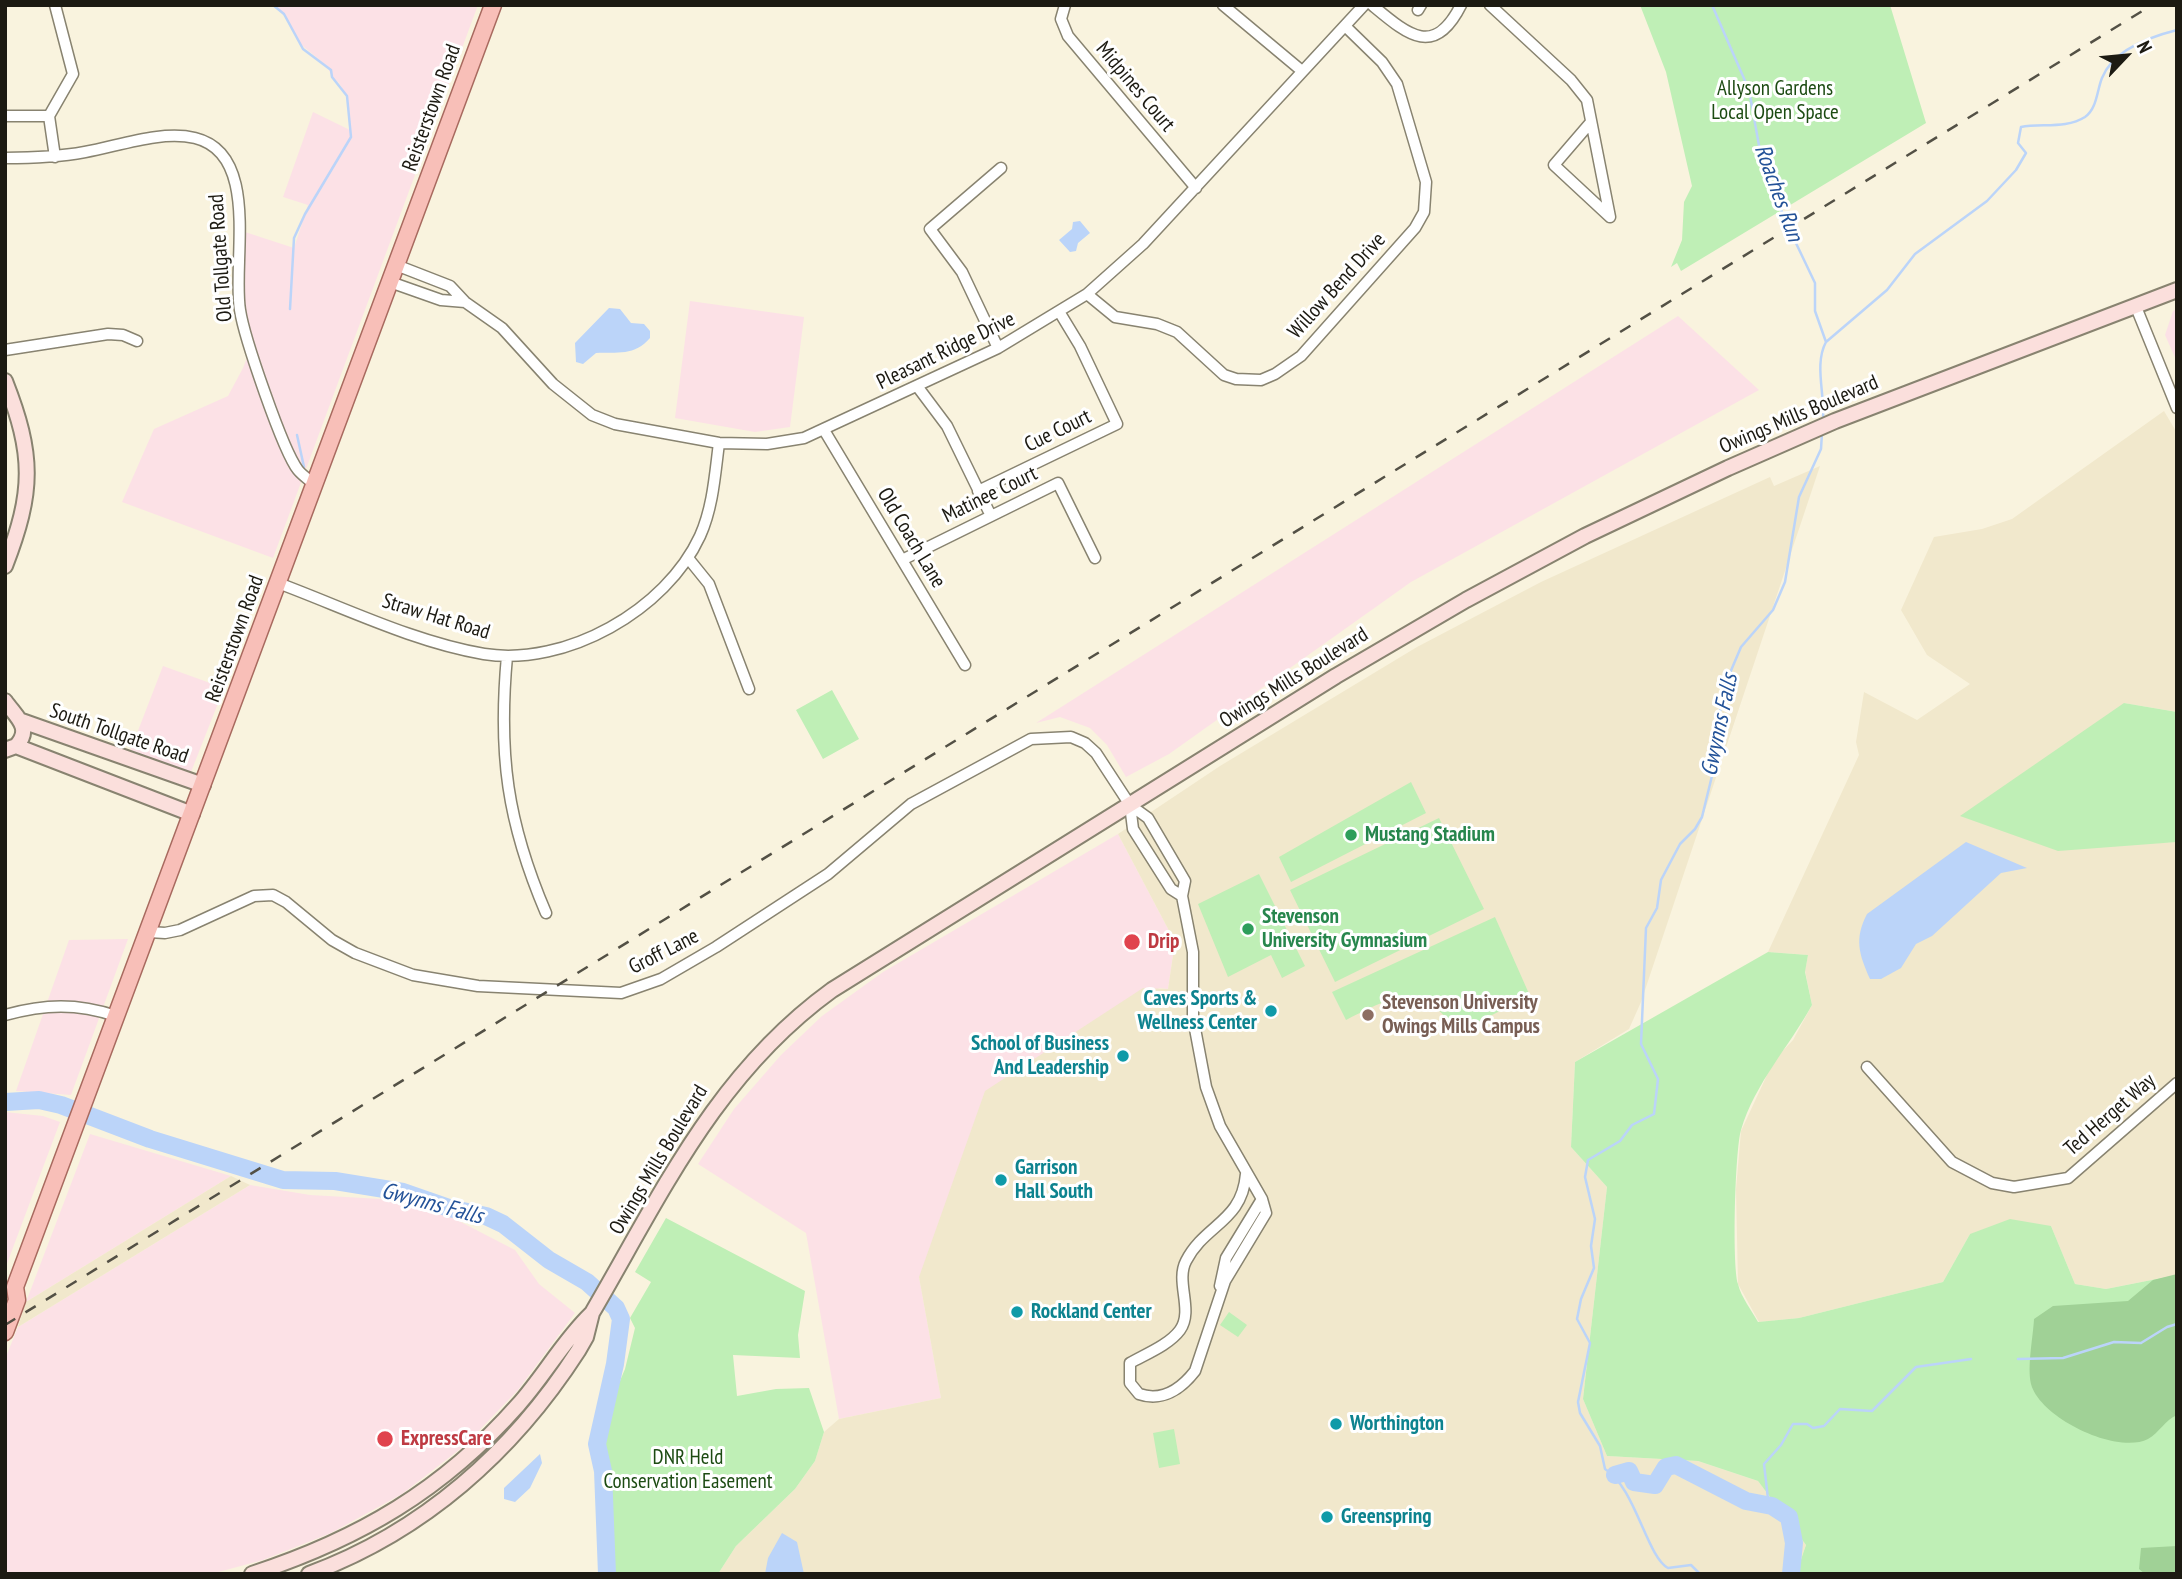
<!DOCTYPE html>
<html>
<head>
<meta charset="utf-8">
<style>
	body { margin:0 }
	#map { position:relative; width:2182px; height:1579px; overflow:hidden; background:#f9f3de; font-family:"PT Sans Narrow",sans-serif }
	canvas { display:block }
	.frame { position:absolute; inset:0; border:7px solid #1c1a12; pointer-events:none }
	.north { position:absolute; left:2091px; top:21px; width:70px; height:70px; -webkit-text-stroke:5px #fff; paint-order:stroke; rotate:64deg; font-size:19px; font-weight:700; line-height:28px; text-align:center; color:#1c1a12 }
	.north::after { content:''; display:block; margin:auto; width:24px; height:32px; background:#1c1a12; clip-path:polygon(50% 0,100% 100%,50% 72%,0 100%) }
</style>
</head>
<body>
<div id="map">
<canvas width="2182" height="1579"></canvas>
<div class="frame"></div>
<div class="north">N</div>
</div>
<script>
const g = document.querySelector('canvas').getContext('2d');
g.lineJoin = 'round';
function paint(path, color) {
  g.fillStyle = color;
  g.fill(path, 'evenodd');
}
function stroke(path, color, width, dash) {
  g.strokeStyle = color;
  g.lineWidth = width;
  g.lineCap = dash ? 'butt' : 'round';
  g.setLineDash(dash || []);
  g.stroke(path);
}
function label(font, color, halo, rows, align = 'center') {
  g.font = font + ' "PT Sans Narrow",sans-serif';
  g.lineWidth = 6;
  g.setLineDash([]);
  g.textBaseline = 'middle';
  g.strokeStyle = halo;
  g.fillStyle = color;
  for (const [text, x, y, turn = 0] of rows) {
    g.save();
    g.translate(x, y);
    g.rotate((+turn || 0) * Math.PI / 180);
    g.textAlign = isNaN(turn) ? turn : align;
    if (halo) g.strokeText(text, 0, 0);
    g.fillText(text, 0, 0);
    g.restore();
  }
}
paint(new Path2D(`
	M273,5H478L273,558L122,502L154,429L228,396L243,368L253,342L243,310L242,231L294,248L308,205L283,197L313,112L350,130L347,96L339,83L332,77L327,66L298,42L284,14Z
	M690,301L804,317L790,427L755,432L675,418Z
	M2177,309V362L2165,335L2173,311Z
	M1678,316L1759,390L1411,582L1169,754L1126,777L1107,745L1090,728L1060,717L1036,723Z
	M163,666L224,688L191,772L129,754Z
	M1118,834L1175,942L1168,989L1159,988L919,1277L941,1398L839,1419L806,1233L698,1164L734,1109L781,1055L822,1016L883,972Z
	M128,939L71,1095L16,1091L69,940Z
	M5,1112L43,1116L60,1122L5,1269Z
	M90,1134L231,1176L26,1302Z
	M250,1185L310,1195L399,1200L451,1217L515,1250L539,1284L575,1313L518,1390L464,1446L402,1494L331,1533L263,1560L211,1574H5V1359L18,1327Z`), '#fce1e6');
paint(new Path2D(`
	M2164,411L2177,433V712L2124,703L2148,843L2177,842V1275L2106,1289L2075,1284L2051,1226L1970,1234L1943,1282L1799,1318L1759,1322L1738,1284L1736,1189L1741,1131L1774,1060L1793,1040L1812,1005L1805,971L1808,955L1768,952L1859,755L1856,742L1864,692L1917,720L1970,684L1927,655L1901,610L1934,537L1982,529L2012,519Z
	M1820,466L1641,1002L1629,1029L1575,1062L1571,1147L1607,1187L1583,1399L1607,1456L1698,1461L1758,1481L1806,1545L1796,1574H718L736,1546L795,1489L815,1461L824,1432L839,1419L941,1398L919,1277L985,1091L1143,988L1168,989L1175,942L1118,834L1220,766L1417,647L1541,582L1770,477L1774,486Z
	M231,1176L250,1185L18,1327L26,1302Z`), '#f1e8cc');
paint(new Path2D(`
	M1640,5H1890L1926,123L1681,271L1677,263L1671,267L1682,240L1684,202L1692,186L1666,72Z
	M832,690L859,739L823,759L796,710Z
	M2124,703L2177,712V842L2058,851L1960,816Z
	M1411,782L1426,813L1291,882L1279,857Z
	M1439,818L1484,909L1335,982L1290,890Z
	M1259,874L1305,966L1282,978L1271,955L1228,977L1198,904Z
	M1495,917L1530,996L1460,1031C1450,1022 1441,1012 1431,1003C1410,984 1366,1010 1346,1020L1332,992Z
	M1768,952L1808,955L1805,972L1812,1005C1789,1047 1755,1083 1741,1130C1735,1150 1732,1264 1738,1284C1741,1297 1752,1311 1758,1322L1799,1318L1943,1282L1970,1234L2010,1219L2051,1226L2075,1284L2106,1289L2177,1275V1568L2166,1574H1796L1806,1545L1758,1481L1698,1461L1607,1456L1583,1399L1607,1187L1571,1147L1575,1062Z
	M666,1218L805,1291L798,1335L800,1358L733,1355L737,1396L776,1389L809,1388L824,1432L815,1461L795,1489L736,1546L718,1574H608L602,1487L592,1447L625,1369L635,1328L630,1318L651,1282L635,1272Z
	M1229,1312L1247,1325L1238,1337L1220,1325Z
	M1174,1429L1180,1464L1159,1468L1153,1433Z`), '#bfefb6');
paint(new Path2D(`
	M2177,1274V1415C2165,1420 2159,1433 2148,1439C2117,1455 2040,1418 2031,1384C2027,1366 2033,1338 2034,1319L2053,1306L2128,1301L2153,1280Z
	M2177,1546V1574H2145L2139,1569L2141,1548Z`), '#a0d196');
paint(new Path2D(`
	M1080,221L1090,233L1078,243L1076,251L1070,252L1059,240L1072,229L1073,222Z
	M609,308L620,309L631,323L644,324L650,331V338C635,356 617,352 596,353L583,364L576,362L575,343Z
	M1966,842L2027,868L2001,873L1932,936L1916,944L1901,968L1881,979H1870C1859,954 1854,939 1867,914Z
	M540,1454L542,1463L530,1488L515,1502L504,1499V1488Z
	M782,1533L797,1542L804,1574H765L768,1558Z`), '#bbd4f9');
stroke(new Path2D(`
	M273,5L284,14L303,49L331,70L332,77L347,96L351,137L305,214L294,238L290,309
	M1712,5L1749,90L1760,151L1784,218L1815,283V311L1826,342
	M1823,419C1825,394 1814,364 1826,342L1887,290L1915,254L1987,201L2016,170L2026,153L2018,143L2021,127C2041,123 2066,129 2085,117C2097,109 2097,90 2102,78C2113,50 2149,37 2177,30
	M297,435L304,467
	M2018,1359L2063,1358L2114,1342L2141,1343L2167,1327L2177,1324
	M1759,1505L1768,1499L1764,1464L1781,1445L1793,1424H1807L1813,1428L1824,1426L1840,1409L1872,1411L1916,1367L1971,1359
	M1700,1574L1691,1565L1668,1568C1647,1557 1635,1487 1605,1469L1600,1446L1580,1413L1578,1402L1590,1343L1577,1319L1581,1299L1594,1268L1591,1246L1595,1219L1585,1177L1588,1160L1620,1141L1632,1125L1654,1114L1658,1079L1641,1044L1646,928L1657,908L1661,880L1680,844L1695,829L1702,817L1719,747L1717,725L1727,680L1741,647L1773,610L1785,582L1799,497L1821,449L1822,433`), '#bbd4f9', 2.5);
stroke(new Path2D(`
	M5,1102L39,1100L61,1105L150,1139L283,1180L335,1181L403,1192L449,1208L486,1216L503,1224L549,1260L587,1282L616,1308L621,1319L615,1364L597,1444L603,1471L607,1574
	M1615,1475L1629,1471L1634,1482L1655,1485L1666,1467L1676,1465L1746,1501L1772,1506L1789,1517L1794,1543L1791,1574`), '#bbd4f9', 18);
const street = new Path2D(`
	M1065,5L1061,19L1068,36L1196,188
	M1223,5L1302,71
	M1372,5C1407,34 1434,59 1461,5
	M1490,5L1571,80L1587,100L1610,217
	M1418,10L1421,5
	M5,116H49
	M1591,122L1554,165L1610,217
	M55,157L49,116L73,74L55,5
	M5,158C32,158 58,157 85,152C119,146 161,130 195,138C261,154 232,262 240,310C244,337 283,451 298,470C302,475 309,480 314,484
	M396,265L450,286L465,302L502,328L553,384L592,415L615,424L719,443L767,444L804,438L998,348L1087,294L1143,244L1364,5
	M390,282L441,300L465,302
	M1087,294L1115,317L1157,324L1177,332L1224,375L1236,379L1261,380L1275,374L1301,356L1415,228L1424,212L1426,182L1397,84L1382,62L1345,26
	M2136,307L2177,408
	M998,348L962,272L930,229L1001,168
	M5,350L108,334L123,335L137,341
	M917,386L947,426L991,516
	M824,430L965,665
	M978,491L1117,424L1080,346L1060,313
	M688,558L709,584L749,689
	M902,560L1058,483L1095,558
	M278,583C345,608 414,642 484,654C566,667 666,610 700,536C713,507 715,474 719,443
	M507,656C498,754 507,822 546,913
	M1130,805L1133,829L1171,889L1182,896
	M149,932L165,933L180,930L254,896L273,895L286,902L332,940L355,953L413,975L478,986L621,993L661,979L716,947L828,874L911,804L1031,739L1071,737L1085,743L1096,753L1130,805L1148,818L1185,881L1182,896L1193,952V1018L1206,1087L1220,1126L1262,1199L1266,1213L1225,1281L1195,1371C1181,1389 1162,1402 1139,1394L1130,1383V1363C1146,1354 1169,1345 1180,1330C1194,1310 1175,1282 1186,1261C1205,1224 1242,1222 1246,1174
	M5,1015C45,1004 77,1003 116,1016
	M1867,1067L1952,1162L1992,1183L2014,1187L2068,1178L2177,1083
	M1220,1286L1226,1258L1262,1199`);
const secondary = new Path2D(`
	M5,381C34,455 34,491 5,566
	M5,701C16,717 33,728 16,746L5,750
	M22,721L203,785
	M16,746L192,814
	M252,1574C359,1539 443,1490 518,1405C544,1376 563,1341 591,1314
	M309,1574C423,1532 513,1452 578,1351L586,1337L592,1313C662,1193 716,1074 832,990L1336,676L1466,600L1585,536L1728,468L1835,421L2177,290`);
const primary = new Path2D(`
	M5,1332L17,1300L15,1287L493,5`);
stroke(street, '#888370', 13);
stroke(secondary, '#888370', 18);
stroke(primary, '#a86a5f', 19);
stroke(street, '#fff', 10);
stroke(secondary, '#fbdfdc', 14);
stroke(primary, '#f8bfb8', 16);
stroke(new Path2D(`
	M5,1325L2152,5`), '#535045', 2.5, [12, 12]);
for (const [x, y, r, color] of [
	[1351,835,7,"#2e9e5b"],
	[1248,929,7,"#2e9e5b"],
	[1132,942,9,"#e0444e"],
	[1271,1011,7,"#0f9aa8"],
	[1368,1015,7,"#8d6e63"],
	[1123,1056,7,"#0f9aa8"],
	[1001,1180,7,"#0f9aa8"],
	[1017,1312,7,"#0f9aa8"],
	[1336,1424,7,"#0f9aa8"],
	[385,1439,9,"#e0444e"],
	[1327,1517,7,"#0f9aa8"]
]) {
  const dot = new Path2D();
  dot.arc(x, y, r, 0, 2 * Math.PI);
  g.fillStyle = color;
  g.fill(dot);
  stroke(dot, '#fff', 2.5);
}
label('21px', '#1c1a12', '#fff', [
	["Midpines Court",1135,87,50],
	["Reisterstown Road",432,108,-70],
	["Old Tollgate Road",221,258,-94],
	["Willow Bend Drive",1337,286,-48],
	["Pleasant Ridge Drive",946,351,-26],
	["Owings Mills Boulevard",1799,415,-23],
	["Cue Court",1058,431,-26],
	["Matinee Court",990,495,-26],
	["Old Coach Lane",911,538,59],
	["Straw Hat Road",436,617,17],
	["Reisterstown Road",235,639,-70],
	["Owings Mills Boulevard",1294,678,-32],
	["South Tollgate Road",119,734,19],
	["Groff Lane",664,952,-27],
	["Ted Herget Way",2110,1115,-41],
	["Owings Mills Boulevard",659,1160,-59]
]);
label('21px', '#1c4b12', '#fff', [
	["Allyson Gardens",1775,89],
	["Local Open Space",1775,113],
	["DNR Held",688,1458],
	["Conservation Easement",688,1482]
]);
label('bold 21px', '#27864d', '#fff', [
	["Mustang Stadium",1365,835],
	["Stevenson",1262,917],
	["University Gymnasium",1262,941]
], 'left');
label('bold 21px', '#be3a42', '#fff', [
	["Drip",1148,942],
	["ExpressCare",401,1439]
], 'left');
label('bold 21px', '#0d838f', '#fff', [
	["Caves Sports &",1257,999,"right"],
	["Wellness Center",1257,1023,"right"],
	["School of Business",1109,1044,"right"],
	["And Leadership",1109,1068,"right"],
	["Garrison",1015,1168],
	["Hall South",1015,1192],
	["Rockland Center",1031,1312],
	["Worthington",1350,1424],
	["Greenspring",1341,1517]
], 'left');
label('bold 21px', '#785e54', '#fff', [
	["Stevenson University",1382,1003],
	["Owings Mills Campus",1382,1027]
], 'left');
label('italic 23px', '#235298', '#fff', [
	["Roaches Run",1778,193,70],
	["Gwynns Falls",1720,725,-78],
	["Gwynns Falls",432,1204,15]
]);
</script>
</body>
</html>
